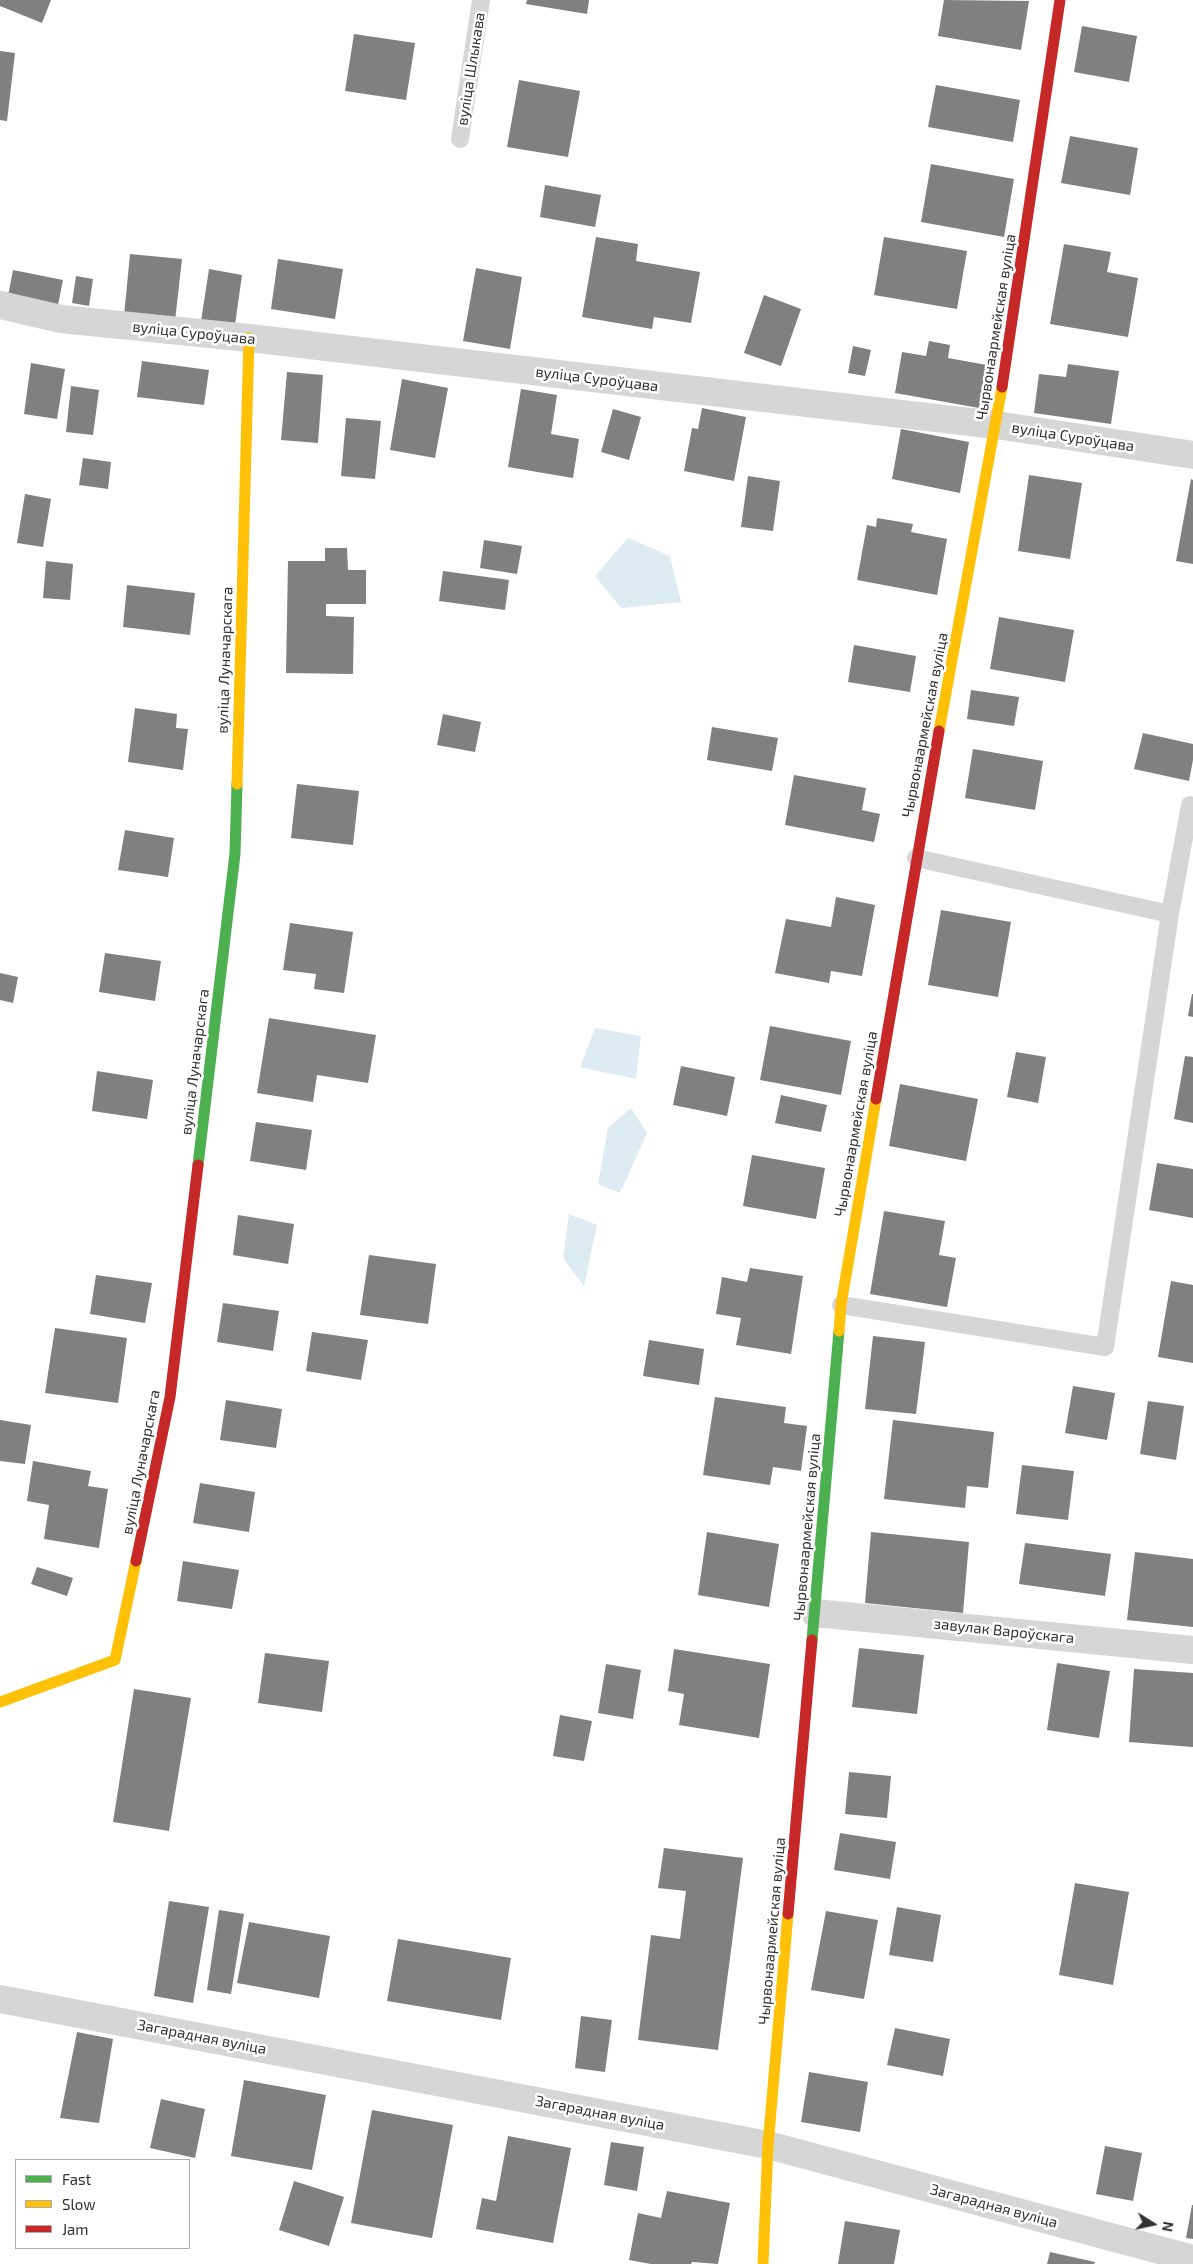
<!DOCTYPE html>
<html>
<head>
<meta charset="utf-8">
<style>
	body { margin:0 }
	#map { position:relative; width:1193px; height:2264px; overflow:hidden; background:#fff; font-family:"Exo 2",sans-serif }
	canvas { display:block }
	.legend { position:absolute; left:15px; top:2159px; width:175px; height:90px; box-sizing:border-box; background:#fff; border:1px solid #adadad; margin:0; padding:6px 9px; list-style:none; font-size:15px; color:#323232 }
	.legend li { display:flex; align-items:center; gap:10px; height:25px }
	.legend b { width:25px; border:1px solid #adadad }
	.north { position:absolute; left:1128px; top:2199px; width:50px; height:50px; -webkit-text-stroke:4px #fff; paint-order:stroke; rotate:100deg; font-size:14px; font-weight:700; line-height:20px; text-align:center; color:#323232 }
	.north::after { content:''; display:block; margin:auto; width:18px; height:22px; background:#323232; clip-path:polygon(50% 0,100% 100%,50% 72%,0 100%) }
</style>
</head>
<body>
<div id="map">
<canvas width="1193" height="2264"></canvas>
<ul class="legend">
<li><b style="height:6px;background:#4caf50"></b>Fast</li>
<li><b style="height:6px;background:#ffc107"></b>Slow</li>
<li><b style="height:6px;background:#c62828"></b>Jam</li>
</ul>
<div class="north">N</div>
</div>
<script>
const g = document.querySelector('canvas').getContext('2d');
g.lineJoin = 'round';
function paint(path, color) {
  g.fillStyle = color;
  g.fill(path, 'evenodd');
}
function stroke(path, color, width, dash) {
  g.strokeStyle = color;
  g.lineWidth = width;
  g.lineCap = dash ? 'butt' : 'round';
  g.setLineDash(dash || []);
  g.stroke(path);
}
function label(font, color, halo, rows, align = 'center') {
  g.font = font + ' "Exo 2",sans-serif';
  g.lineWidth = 5;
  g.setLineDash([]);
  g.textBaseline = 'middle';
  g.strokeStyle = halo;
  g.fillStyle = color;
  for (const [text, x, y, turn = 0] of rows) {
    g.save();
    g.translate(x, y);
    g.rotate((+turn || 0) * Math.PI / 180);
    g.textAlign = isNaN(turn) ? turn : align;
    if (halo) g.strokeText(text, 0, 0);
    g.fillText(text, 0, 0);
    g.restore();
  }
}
paint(new Path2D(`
	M628,538L670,556L681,602L621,608L595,576Z
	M595,1028L641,1036L636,1079L580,1067Z
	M631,1108L647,1133L620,1193L598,1184L608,1128Z
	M569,1214L597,1225L584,1286L563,1258Z`), '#ddebf2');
paint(new Path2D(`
	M0,0H51L42,23L0,6Z
	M527,0H589L587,14L526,4Z
	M944,0L1029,1L1021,50L938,36Z
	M1082,26L1137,36L1129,82L1074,72Z
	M354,34L415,43L406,100L345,91Z
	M0,51L15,53L7,121L0,120Z
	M519,80L580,91L568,157L507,147Z
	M936,85L1020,100L1013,142L928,127Z
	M1070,136L1138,148L1130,195L1061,183Z
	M931,164L1014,179L1004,237L921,222Z
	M545,185L601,195L595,227L540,217Z
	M596,237L638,244L636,261L700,272L691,323L654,317L652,329L582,317Z
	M884,237L967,251L957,309L874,295Z
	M1064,244L1111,252L1107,272L1138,278L1128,337L1050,324Z
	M130,254L182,259L175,321L124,316Z
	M278,259L343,269L335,319L271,309Z
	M476,268L522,277L510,349L463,341Z
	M209,269L242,275L235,325L201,321Z
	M13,270L63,280L58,305L8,296Z
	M76,276L93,279L89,306L72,303Z
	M764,295L801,309L781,366L744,353Z
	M929,341L950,345L948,358L987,365L979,408L895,393L902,352L926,356Z
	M853,346L871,350L865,376L848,373Z
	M142,361L209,370L204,405L137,397Z
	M31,363L65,369L57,419L24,414Z
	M1068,364L1119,371L1111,424L1034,413L1039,374L1066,377Z
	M287,372L323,375L318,443L281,440Z
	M402,379L448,388L435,458L390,450Z
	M71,386L99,390L93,435L66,432Z
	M521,389L557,395L551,434L579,439L573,478L508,467Z
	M702,408L746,417L734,481L684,471L692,428L698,429Z
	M613,409L641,417L629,460L601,452Z
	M346,418L381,421L375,479L341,476Z
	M901,429L969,442L960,493L892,479Z
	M83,458L111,462L108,489L79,485Z
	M1029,475L1082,483L1070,559L1018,551Z
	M748,476L780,481L773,531L741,527Z
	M1191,479L1193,480V564L1176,561Z
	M25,494L51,499L43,547L17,543Z
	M877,518L913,524L911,532L947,539L937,595L857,580L867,525L876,527Z
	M484,540L522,546L517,574L480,568Z
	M325,548H347L348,570H366V604H326V616L354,617L353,674L286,673L288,561H325Z
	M46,561L73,564L70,600L43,598Z
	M443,571L509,580L505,610L439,601Z
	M127,585L195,593L190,635L123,627Z
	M999,617L1074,630L1065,682L990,669Z
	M854,645L916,656L910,692L848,682Z
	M971,690L1019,697L1014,726L967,719Z
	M135,708L177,714L176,728L188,729L183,770L128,762Z
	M443,714L481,722L475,752L437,745Z
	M712,727L778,738L772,771L707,760Z
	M1143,733L1193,744V760L1189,781L1134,769Z
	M973,749L1043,761L1035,810L965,798Z
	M794,775L866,788L862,810L880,814L874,842L785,825Z
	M297,784L359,791L353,845L291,838Z
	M125,830L174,838L168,877L118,870Z
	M836,897L875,905L862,976L831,971L829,983L775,973L786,919L831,927Z
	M941,910L1011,922L998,997L928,985Z
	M290,923L353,932L344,993L314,989L316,974L283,970Z
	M105,953L161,961L155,1001L99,992Z
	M0,973L18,977L13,1003L0,1000Z
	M1192,994H1193V1017L1188,1016Z
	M269,1018L376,1035L368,1083L317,1075L313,1102L257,1093Z
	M770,1026L851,1041L841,1095L760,1080Z
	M1016,1052L1046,1057L1038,1103L1007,1097Z
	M1185,1056L1193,1057V1123L1174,1119Z
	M681,1066L735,1077L727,1116L673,1105Z
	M97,1071L153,1080L147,1119L92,1111Z
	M900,1084L978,1099L966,1161L889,1146Z
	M781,1095L827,1105L821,1132L775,1123Z
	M256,1122L312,1130L306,1170L250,1161Z
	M752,1155L825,1168L816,1219L743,1206Z
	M1157,1163L1193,1169V1218L1149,1210Z
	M884,1211L945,1221L939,1255L956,1258L947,1307L870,1294Z
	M238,1215L294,1224L288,1264L233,1255Z
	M369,1255L436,1264L428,1324L360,1315Z
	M750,1268L803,1276L791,1354L736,1345L741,1318L716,1314L722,1277L747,1282Z
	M96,1275L152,1283L145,1323L90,1314Z
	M1171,1281L1193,1285V1363L1158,1357Z
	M223,1303L279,1311L273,1351L217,1342Z
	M55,1328L127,1338L118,1403L45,1393Z
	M312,1332L368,1340L361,1380L306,1371Z
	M873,1336L925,1342L916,1414L865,1409Z
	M649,1340L704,1349L699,1385L643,1376Z
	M1073,1386L1115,1393L1107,1440L1065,1433Z
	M715,1397L786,1407L784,1423L807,1426L801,1471L773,1467L770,1485L703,1475Z
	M226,1400L282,1409L276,1448L220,1440Z
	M1148,1401L1184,1406L1176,1460L1140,1454Z
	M0,1420L31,1425L25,1464L0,1461Z
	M893,1420L994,1432L988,1488L967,1486L965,1508L884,1499Z
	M33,1461L91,1471L88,1486L108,1489L99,1548L44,1539L49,1505L27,1501Z
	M1022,1465L1074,1471L1068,1520L1016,1514Z
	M200,1483L255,1492L249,1532L193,1523Z
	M707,1532L779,1544L769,1607L698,1595Z
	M871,1532L969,1542L963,1613L865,1603Z
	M1025,1543L1111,1554L1105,1596L1019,1584Z
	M1135,1552L1193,1559V1627L1127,1620Z
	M183,1561L239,1570L232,1609L177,1601Z
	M37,1567L73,1578L67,1596L31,1584Z
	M859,1648L924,1655L917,1714L852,1707Z
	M674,1649L770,1664L759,1738L679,1725L684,1694L668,1691Z
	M265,1653L329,1661L322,1712L258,1703Z
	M1057,1663L1110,1671L1099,1738L1047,1730Z
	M606,1664L641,1670L633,1719L598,1713Z
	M1134,1669L1193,1673V1747L1129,1742Z
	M134,1689L191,1698L169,1831L113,1822Z
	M560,1715L592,1721L584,1761L553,1756Z
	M849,1772L891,1776L887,1818L845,1814Z
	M840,1833L896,1842L890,1879L834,1870Z
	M664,1848L743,1858L718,2050L638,2040L651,1935L680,1939L686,1891L658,1888Z
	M1075,1883L1129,1892L1113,1985L1059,1975Z
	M169,1901L209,1907L193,2003L154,1996Z
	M897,1907L941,1915L933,1962L889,1955Z
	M219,1910L244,1914L231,1994L207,1990Z
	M826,1911L878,1920L864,1999L811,1990Z
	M249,1922L330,1936L319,1998L237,1983Z
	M398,1939L511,1958L501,2020L387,2001Z
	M581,2016L612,2020L605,2072L575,2068Z
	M895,2028L950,2039L943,2076L887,2065Z
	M77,2032L113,2039L99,2123L60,2118Z
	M809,2072L868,2082L860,2132L801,2122Z
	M244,2080L326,2095L312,2170L231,2156Z
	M161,2099L205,2109L195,2158L150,2148Z
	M372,2110L453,2125L432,2238L351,2223Z
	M508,2136L571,2148L553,2243L476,2229L482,2198L496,2201Z
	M611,2142L644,2147L637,2191L604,2185Z
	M1105,2146L1142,2153L1133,2201L1096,2194Z
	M294,2181L344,2197L329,2246L279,2230Z
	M667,2191L730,2203L718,2264L692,2262L691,2264H651L629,2260L638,2213L661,2218Z
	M1192,2205H1193V2239L1186,2238Z
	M845,2221L900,2230L894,2264H838Z
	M1050,2252L1095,2262L1094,2264H1047Z`), '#808080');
stroke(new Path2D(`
	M460,139L481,0
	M916,858L1170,914
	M841,1305L1105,1347L1170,914L1190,805`), '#d6d6d6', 18);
stroke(new Path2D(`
	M0,305L61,319L249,338L996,425L1193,455
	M815,1613L1193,1650
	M0,1999L768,2145L1193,2259`), '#d6d6d6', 28);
stroke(new Path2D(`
	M198,1165L235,854L237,784
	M812,1640L839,1331`), '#4caf50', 11);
stroke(new Path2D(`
	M939,731L1002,387
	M237,784L249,338
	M839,1331L841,1305L876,1099
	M0,1702L115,1660L136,1561
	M763,2264L768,2145L788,1914`), '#ffc107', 11);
stroke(new Path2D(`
	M1002,387L1060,0
	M876,1099L939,731
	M136,1561L170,1397L198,1165
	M788,1914L812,1640`), '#c62828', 11);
label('15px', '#323232', '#fff', [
	["вуліца Шлыкава",471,69,-81],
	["Чырвонаармейская вуліца",996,327,-81],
	["вуліца Суроўцава",194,333,6],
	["вуліца Суроўцава",597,379,7],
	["вуліца Суроўцава",1073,437,9],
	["вуліца Луначарскага",225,660,-88],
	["Чырвонаармейская вуліца",925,725,-79],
	["вуліца Луначарскага",195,1062,-83],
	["Чырвонаармейская вуліца",856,1124,-80],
	["вуліца Луначарскага",141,1462,-79],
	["Чырвонаармейская вуліца",807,1527,-85],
	["завулак Вароўскага",1004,1631,6],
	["Чырвонаармейская вуліца",772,1931,-85],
	["Загарадная вуліца",202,2037,11],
	["Загарадная вуліца",600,2113,11],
	["Загарадная вуліца",994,2206,15]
]);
</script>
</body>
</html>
